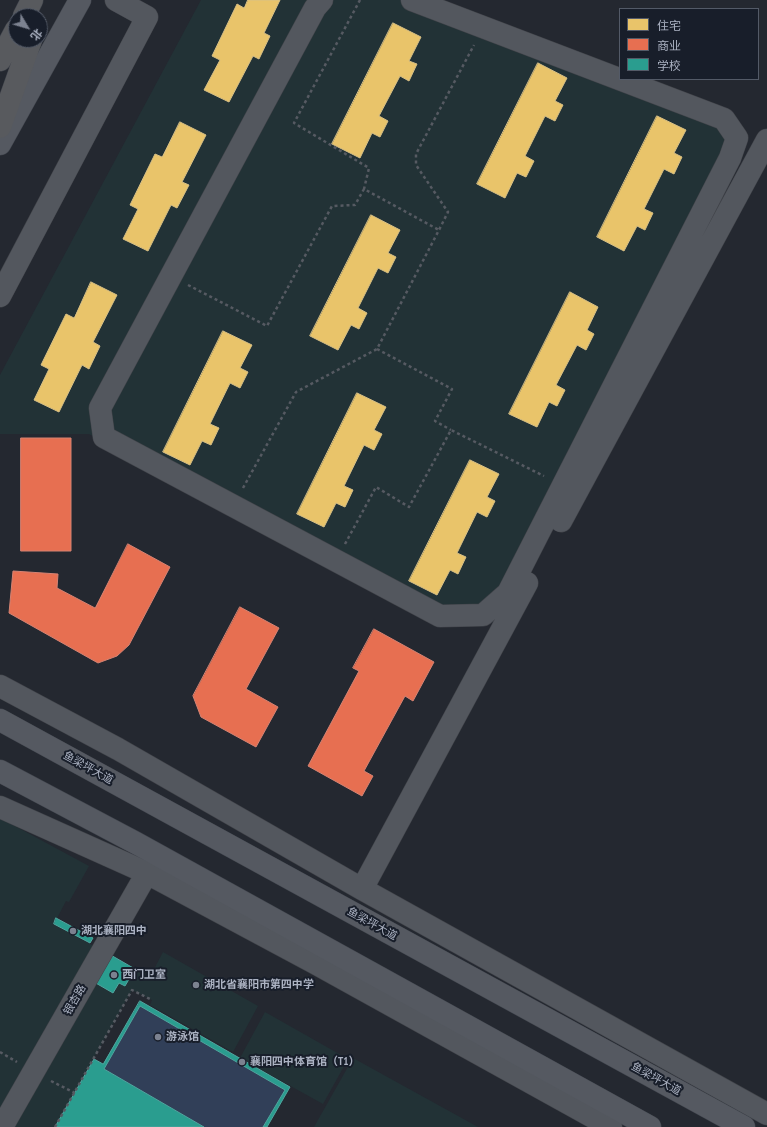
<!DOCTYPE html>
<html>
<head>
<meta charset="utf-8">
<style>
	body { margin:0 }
	#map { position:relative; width:767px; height:1127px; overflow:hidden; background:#242830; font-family:"PT Sans Narrow","Noto Sans SC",sans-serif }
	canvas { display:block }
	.legend { position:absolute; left:619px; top:8px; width:140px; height:72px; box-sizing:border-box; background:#181e2a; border:1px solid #535a67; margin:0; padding:5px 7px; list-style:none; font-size:12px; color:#acb3c3 }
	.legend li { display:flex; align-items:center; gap:8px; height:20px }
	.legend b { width:20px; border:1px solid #535a67 }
	.north { position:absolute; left:8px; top:8px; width:40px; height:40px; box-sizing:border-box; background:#181e2a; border:1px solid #535a67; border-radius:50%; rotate:128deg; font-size:11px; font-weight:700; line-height:16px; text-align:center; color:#acb3c3 }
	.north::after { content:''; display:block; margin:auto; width:14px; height:18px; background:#7c8290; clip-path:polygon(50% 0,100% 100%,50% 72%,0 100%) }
</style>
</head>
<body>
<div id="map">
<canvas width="767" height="1127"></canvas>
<ul class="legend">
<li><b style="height:11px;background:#e9c46a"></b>住宅</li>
<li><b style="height:11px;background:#e76f51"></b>商业</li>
<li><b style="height:11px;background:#2a9d8f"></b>学校</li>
</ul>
<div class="north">北</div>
</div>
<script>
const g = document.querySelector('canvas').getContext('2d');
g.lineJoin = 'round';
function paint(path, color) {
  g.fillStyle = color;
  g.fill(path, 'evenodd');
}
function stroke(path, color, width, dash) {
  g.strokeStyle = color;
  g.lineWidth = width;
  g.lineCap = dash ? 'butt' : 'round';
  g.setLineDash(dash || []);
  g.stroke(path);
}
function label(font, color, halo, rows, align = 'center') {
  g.font = font + ' "PT Sans Narrow","Noto Sans SC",sans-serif';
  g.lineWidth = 4;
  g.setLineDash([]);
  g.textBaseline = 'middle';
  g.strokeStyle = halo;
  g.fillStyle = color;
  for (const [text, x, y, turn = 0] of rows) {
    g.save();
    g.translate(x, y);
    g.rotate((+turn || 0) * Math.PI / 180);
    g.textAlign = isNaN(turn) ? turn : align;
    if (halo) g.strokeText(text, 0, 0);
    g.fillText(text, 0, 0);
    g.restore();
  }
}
paint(new Path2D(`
	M201,0H412L724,119L737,138L508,593L436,622L89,434H0V375Z
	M0,818L89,866L69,902L66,901L54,924L150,977L163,952L258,1006L233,1052L150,1005L152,1000L132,990L55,1127H0Z
	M265,1012L348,1059L323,1104L240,1058Z
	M353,1058L478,1127H314Z`), '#223236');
paint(new Path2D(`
	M140,1006L285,1090L263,1127H204L104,1069Z`), '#313f58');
const homes = new Path2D(`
	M248,0H280L264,33L270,36L259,59L253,56L229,102L204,90L220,60L212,56L237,4L244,8Z
	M393,23L421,37L409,61L417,64L409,81L400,76L379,116L388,121L380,137L372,133L360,158L332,144Z
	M538,63L567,78L555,101L563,105L555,121L545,116L525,156L534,161L526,177L517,173L505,198L477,184Z
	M657,116L686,130L674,153L682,157L674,174L664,169L644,209L653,213L645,230L637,226L624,251L597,237Z
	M180,122L206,135L182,182L189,185L177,208L171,205L148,251L123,239L138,209L130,205L155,154L162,157Z
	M371,215L400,230L388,253L396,257L388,273L378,268L358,308L367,313L359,329L351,325L338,350L310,336Z
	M91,282L117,295L93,342L100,346L89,369L82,365L59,412L34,400L49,369L41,365L66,314L74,318Z
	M570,292L598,307L587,330L594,334L586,350L577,345L556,385L565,390L557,406L549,402L537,427L509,414Z
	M223,331L252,345L240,368L248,372L240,388L230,383L210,424L219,428L211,445L202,441L190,465L163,452Z
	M357,393L386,407L374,430L382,434L374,450L364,445L344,486L353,490L345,507L336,503L324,527L297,514Z
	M470,460L499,474L487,497L495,501L487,517L477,512L457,553L466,557L458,574L450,570L437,595L409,581Z`);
paint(homes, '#e9c46a');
stroke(homes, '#d7bf85', 1);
const shops = new Path2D(`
	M21,438H71V551H21Z
	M128,544L170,567L129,645L117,656L98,663L9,613L13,571L58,574L57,588L95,608Z
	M240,607L279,628L246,689L278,707L256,747L201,717L193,696Z
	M374,629L434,662L413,701L405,696L364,771L373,776L362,796L308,766L359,671L353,668Z`);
paint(shops, '#e76f51');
stroke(shops, '#d58373', 1);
const schools = new Path2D(`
	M56,918L93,938L90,943L54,924Z
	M109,954L135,969L125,986L119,983L113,993L94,982Z
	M140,1001L290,1087L267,1127H263L285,1090L140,1006L104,1069L204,1127H55L94,1059L103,1064Z`);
paint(schools, '#2a9d8f');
stroke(schools, '#51a49f', 1);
const minor = new Path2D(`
	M322,0L315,8L100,408L104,437L440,616L483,615L508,593L730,158L737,138L724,119L412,0
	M0,296L147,17L116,0
	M561,521L767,140
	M0,686L118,749L362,889L767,1114
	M0,807L147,873L315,963L611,1127
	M362,889L527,583
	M2,1127L147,873`);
const major = new Path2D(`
	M0,144L80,0
	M0,720L744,1127
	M0,771L136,843L650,1127`);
const highway = new Path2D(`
	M24,16L32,0
	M0,60L16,30
	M0,127L31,40`);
stroke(minor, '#404349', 23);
stroke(major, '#41454d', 23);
stroke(highway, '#40444c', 23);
stroke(new Path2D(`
	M360,0L294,123L369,168L364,189
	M188,285L267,326L332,206L355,205L364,189L439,230
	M377,349L452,389L435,421L451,430
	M243,488L296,392L377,349L439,230L448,212L416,165V154L474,45
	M345,544L376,487L409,507L451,430L544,476
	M0,1052L17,1062
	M51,1081L75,1093
	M55,1127L132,990L152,1000`), '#565a62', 2.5, [3, 3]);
stroke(minor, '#53575e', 22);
stroke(major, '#555961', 22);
stroke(highway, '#585a5e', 22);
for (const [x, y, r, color] of [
	[73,931,4,"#7c8290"],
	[114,975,4,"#7c8290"],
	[196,985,4,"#7c8290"],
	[158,1037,4,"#7c8290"],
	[242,1062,4,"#7c8290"]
]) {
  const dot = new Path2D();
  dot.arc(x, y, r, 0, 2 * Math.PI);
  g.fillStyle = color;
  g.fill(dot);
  stroke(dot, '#181e2a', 1.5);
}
label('11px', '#acb3c3', '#181e2a', [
	["鱼梁坪大道",88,768,29],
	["鱼梁坪大道",372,924,29],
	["银杏路",75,1000,-60],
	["鱼梁坪大道",656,1079,29]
]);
label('bold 11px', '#acb3c3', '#181e2a', [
	["湖北襄阳四中",81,931],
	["西门卫室",122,975],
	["湖北省襄阳市第四中学",204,985],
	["游泳馆",166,1037],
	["襄阳四中体育馆（T1）",250,1062]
], 'left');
</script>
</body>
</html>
